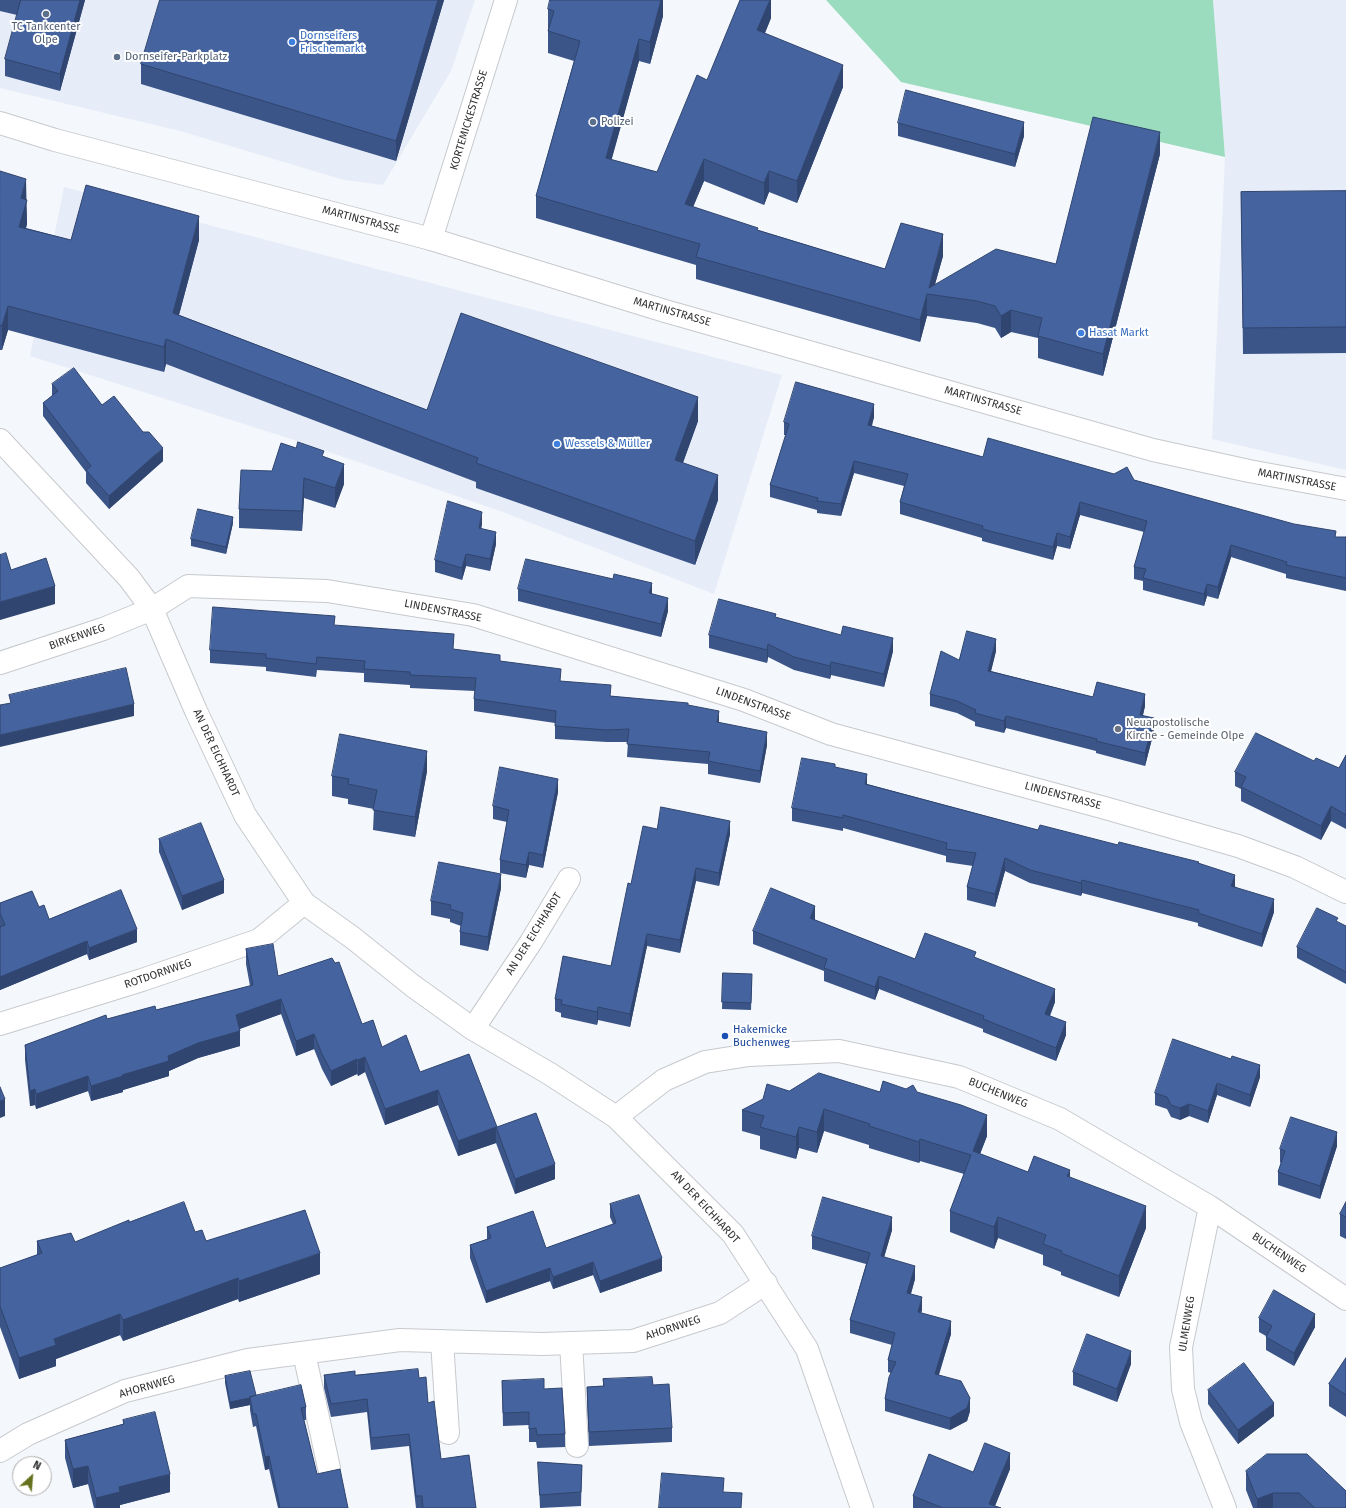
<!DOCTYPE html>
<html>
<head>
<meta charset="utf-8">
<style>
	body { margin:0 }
	#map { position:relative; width:1346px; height:1508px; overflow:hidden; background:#f4f7fb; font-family:"Fira Sans",sans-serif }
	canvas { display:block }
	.north { position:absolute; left:12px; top:1456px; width:40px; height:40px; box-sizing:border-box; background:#fff; border:1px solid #acadad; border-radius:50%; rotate:26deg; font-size:11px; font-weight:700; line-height:16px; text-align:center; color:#303133 }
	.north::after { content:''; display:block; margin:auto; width:14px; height:18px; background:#65711c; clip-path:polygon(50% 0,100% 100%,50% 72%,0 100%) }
</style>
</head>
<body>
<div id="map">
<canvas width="1346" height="1508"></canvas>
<div class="north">N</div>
</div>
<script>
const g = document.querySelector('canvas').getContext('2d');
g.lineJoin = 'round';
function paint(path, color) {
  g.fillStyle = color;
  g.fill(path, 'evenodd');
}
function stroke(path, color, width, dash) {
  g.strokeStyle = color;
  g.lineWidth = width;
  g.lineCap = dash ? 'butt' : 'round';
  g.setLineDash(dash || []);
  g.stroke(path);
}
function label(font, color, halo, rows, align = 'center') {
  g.font = font + ' "Fira Sans",sans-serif';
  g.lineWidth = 4;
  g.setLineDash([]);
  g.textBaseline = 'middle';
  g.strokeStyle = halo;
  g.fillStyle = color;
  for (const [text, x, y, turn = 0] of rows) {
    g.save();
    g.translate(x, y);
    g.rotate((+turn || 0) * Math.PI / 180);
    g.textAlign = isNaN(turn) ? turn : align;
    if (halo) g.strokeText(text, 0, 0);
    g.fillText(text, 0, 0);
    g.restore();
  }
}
paint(new Path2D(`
	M0,0H475L451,71L383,185L344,180L180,131L0,88Z
	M1213,0H1346V470L1212,439L1225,157Z
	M64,187L782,375L714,594L500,511L291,439L30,356Z`), '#e7edf8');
paint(new Path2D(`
	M826,0H1213L1225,157L901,82Z`), '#9adcbd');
const street = new Path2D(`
	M431,239L506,0
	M0,440L129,578L152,609L196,711L245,815L304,903L353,938L413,986L473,1029L550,1074L616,1117L733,1234L807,1349L862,1508
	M0,663L103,629L152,609L188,586L327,591L473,615L744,700L831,734L1105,808L1238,846L1295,867L1346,892
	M0,1024L142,980L259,940L304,903
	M473,1029L531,942L569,879
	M616,1117L664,1080L705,1062L749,1055L839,1051L959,1077L1060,1119L1210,1207L1346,1299
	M1210,1207L1181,1347L1183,1389L1191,1422L1225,1508
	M442,1341L448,1433
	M571,1343L577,1446
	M304,1353L329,1468
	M0,1451L28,1434L125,1391L248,1360L400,1340L542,1344L633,1341L720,1313L766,1283`);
const secondary = new Path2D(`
	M0,123L55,140L431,239L665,311L1153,450L1249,471L1346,489`);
stroke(street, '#c7c9cd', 24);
stroke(secondary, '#c7c9cd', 24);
stroke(street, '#fff', 22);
stroke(secondary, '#fff', 22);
paint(new Path2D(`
	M0,0H85L60,91L5,76V59L17,15L0,11Z
	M160,0H444L396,161L141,84V64Z
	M663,0V16L650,64L639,61L611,160L657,172L707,80L771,0V18L765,33L843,87L797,203L769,192L764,205L704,181L693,207L758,230L885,269L943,256L935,284L1056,264L1160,154L1103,376L1038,358V338L1011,332L1001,338L995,328L977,323L927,316L920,342L696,279V265L536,218V196L574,61L548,53V9Z
	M898,123L1024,136L1015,167L898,136Z
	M0,171L26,200L27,224L26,228L71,240H199L179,315L427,410L698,421L683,463L718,500L695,565L476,488V482L166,364L164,372L8,330L2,350H0Z
	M1346,191V353L1243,354L1241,192Z
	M52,384L102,405L163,461L109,509L86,483V472L43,416V403L52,396Z
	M874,417L872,426L983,457L1134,480L1336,537H1346V591L1286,578V574L1231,557L1218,599L1207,596L1204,606L1143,590V581L1134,579V567L1144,532L1080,515L1070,549L1057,546L1053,560L982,541V538L900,514V502L904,486L854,473L841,516L817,513V510L770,497V485L786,435H784V422Z
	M324,457L344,484L335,508L304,498L302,531L239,528V509L272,471Z
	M233,523L226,554L191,546V539Z
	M482,524L481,529L496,544L490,571L466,566L462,580L435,572V560Z
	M518,589L668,611L661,637L518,601Z
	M776,617L893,651L884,687L831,675L830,679L794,670L768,657L767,663L709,648V635Z
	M335,626L454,649L500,661L561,681L611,696L688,705L719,723L767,745L760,783L708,774V764L627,757L628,742H607L555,739V723L474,711V699L475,691L410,688V685L364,682V673L317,670L316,677L266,671V667L210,663V650Z
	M996,651L991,671L1093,697L1145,706L1143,715L1154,731L1145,766L1096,753V751L1006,728L1004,733L975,726V722L957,713L930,706V694L959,660Z
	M1346,755V829L1331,821L1321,840L1241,801V789L1235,786V772L1314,761L1339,768Z
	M835,767L867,784L1038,830L1118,845L1199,863L1274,912L1262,947L1198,926V923L1082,893L1081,896L1030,883L1005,871L995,907L967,900V887L973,866L946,862V856L843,828V831L792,821V808Z
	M427,771L415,837L373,830L374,809L348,804V799L332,796V776Z
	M558,792L543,868L529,865L526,878L500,873V860L507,822L493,819V806Z
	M657,829L730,834L719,886L696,881L680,953L647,946L630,1027L598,1020L597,1025L561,1017V1013L555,1011V999L611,966L631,884Z
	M159,839L224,893L182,910L159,852Z
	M501,888L488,951L460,945V932L461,926L450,922V919L431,915V901Z
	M0,903L39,907L49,919L137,942L89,960L87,954L0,990Z
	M815,919V920L915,959L976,958L1055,1002L1050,1016L1066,1035L1056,1061L983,1032V1029L879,989L875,1000L824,981V971L753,944V931Z
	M1346,926V984L1297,958V947Z
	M246,949L278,976L335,963L362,1024L382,1047L420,1072L497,1127L555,1179L515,1194L496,1143L458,1156L438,1105L385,1125L365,1072L358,1076L357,1074L331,1086L322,1069L314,1049L296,1056L281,1014L240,1029V1046L198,1058L169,1071V1076L123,1090V1092L91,1101L88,1091L36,1109L35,1105L30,1106L25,1060V1045L107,1019L156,1010L250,986L246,964Z
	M723,973L752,980L751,1010L722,1009Z
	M1260,1077L1250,1107L1217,1095L1208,1123L1189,1116L1180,1120L1171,1117L1167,1109L1155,1105V1093Z
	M789,1091L917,1092L987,1136L980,1154L1028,1172L1070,1177L1146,1228L1119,1297L1061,1275V1272L1043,1265V1255L998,1238L994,1249L950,1232V1211L964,1174L920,1161L919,1163L869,1148V1145L824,1131L817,1153L799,1148L796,1159L760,1149V1136L742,1131V1110Z
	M1337,1146L1320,1199L1278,1185V1172L1281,1163L1280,1162V1149Z
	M1346,1202V1239L1340,1236V1214Z
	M610,1204L662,1271L600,1293L593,1275L553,1289L550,1281L486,1303L470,1258V1245L487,1239V1227L546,1248L613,1224L610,1217Z
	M129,1222L195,1232L206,1241L320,1274L239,1302L238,1299L123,1341L120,1335L56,1359V1366L19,1379L0,1327V1268L37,1255V1241L75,1242Z
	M892,1230L884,1257L915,1279L911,1294L922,1310L921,1313L951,1334L939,1375L970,1411L967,1421L950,1430L885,1411V1399L891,1373L888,1372V1360L892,1345L850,1333V1320L866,1264L812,1249V1236Z
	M1259,1318L1315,1327L1294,1366L1266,1350V1336L1259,1332Z
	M1346,1358V1417L1329,1406V1384Z
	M1131,1364L1117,1402L1073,1385V1372Z
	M324,1375H355L419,1378L428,1403L441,1459L476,1508H416L409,1446L371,1450L367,1412L331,1417L324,1388Z
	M225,1376L256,1395L306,1407V1420H304L317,1474L348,1508H278L269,1469L265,1470L256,1426L253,1427L250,1410V1405L230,1409L225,1383Z
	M603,1379L653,1385L672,1428V1442L589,1446L587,1400V1387L603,1386Z
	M502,1381L544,1389L565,1434V1447L537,1448L536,1442H529V1425L503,1426Z
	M1208,1390L1274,1416L1238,1444L1208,1404Z
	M123,1420L170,1492L120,1505V1508H94L88,1484L73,1488L65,1458V1440L123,1424Z
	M538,1462L582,1465L581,1506L540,1508Z
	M1010,1469L995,1506L1001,1508H913V1496L973,1472Z
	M1246,1471L1346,1508H1253L1246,1490Z`), '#3b5589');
paint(new Path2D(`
	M80,0H85L60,91V74Z
	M438,0H444L396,161V141Z
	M661,0H663V16L650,64V42Z
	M770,0H771V18L757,52V30Z
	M639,39V61L606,180V158Z
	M843,65V87L797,203V181Z
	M1024,122V136L1015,167V154Z
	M1160,132V154L1103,376V354Z
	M704,159V181L685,226V204Z
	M769,171V192L764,205V183Z
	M26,179L27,224L19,251V227L21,198Z
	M199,216V240L173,337V313Z
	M943,234V256L932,295L929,288Z
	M927,294V316L920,342V320Z
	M8,306V330L2,350V326Z
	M1011,310V332L1001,338V316Z
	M166,339V364L164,372V347Z
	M698,397V421L675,484V460Z
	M874,404V417L868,437V425Z
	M163,448V461L109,509V496Z
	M854,461V473L841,516V504Z
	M344,464V484L335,508V488Z
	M718,475V500L695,565V541Z
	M304,478V498L302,531V511Z
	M1080,502V515L1070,549V537Z
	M482,512V524L479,540V528Z
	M233,517V523L226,554V547Z
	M496,532V544L490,571V559Z
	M1057,533V546L1053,560V547Z
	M1231,545V557L1218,599V587Z
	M466,554V566L462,580V568Z
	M652,583V596L649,593Z
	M1207,584V596L1204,606V594Z
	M55,586V604L0,620V602Z
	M668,598V611L661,637V624Z
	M893,638V651L884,687V674Z
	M996,639V651L988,683V671Z
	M768,644V657L767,663V650Z
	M831,662V675L830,679V666Z
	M1145,694V706L1140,727V715Z
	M134,704V716L0,747V735Z
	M719,711V724L717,722Z
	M1006,716V728L1004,733V721Z
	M1154,718V731L1145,766V753Z
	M767,732V745L760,783V771Z
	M427,751V771L415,837V817Z
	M867,774V787L865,784Z
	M558,779V792L543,868V855Z
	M1331,806V821L1321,840V826Z
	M730,821V834L719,886V873Z
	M529,852V865L526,878V865Z
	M1005,858V871L995,907V894Z
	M696,868V881L680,953V940Z
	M501,874V888L488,951V937Z
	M1235,875V888L1231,886Z
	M224,880V893L182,910V896Z
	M1082,880V893L1081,896V883Z
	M1274,899V912L1262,947V934Z
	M815,906V919L810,931V918Z
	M137,929V942L89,960V948Z
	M647,934V946L630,1027V1014Z
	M87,941V954L0,990V977Z
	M879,976V989L875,1000V987Z
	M1055,989V1002L1045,1027V1014Z
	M281,999V1014L236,1030V1015Z
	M598,1007V1020L597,1025V1012Z
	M1066,1022V1035L1056,1061V1048Z
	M240,1031V1046L198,1058L169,1071V1076L123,1090V1092L91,1101V1086L122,1075L198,1043Z
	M314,1034V1049L296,1056V1041Z
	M365,1057V1072L358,1076V1060Z
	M357,1059V1074L331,1086V1071Z
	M1260,1065V1077L1250,1107V1095Z
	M88,1076V1091L36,1109V1094Z
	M1217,1083V1095L1208,1123V1111Z
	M35,1089V1105L30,1106V1091Z
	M438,1090V1105L385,1125V1109Z
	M5,1099V1116L0,1118V1101Z
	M1189,1104V1116L1180,1120V1108Z
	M824,1109V1131L817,1153V1132Z
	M987,1115V1136L973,1172V1151Z
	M496,1127V1143L458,1156V1141Z
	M799,1127V1148L796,1159V1137Z
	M1337,1132V1146L1320,1199V1186Z
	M920,1139V1161L919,1163V1142Z
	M555,1164V1179L515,1194V1179Z
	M1070,1170V1191L1067,1176Z
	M1146,1206V1228L1119,1297V1276Z
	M892,1217V1230L881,1268V1256Z
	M998,1217V1238L994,1249V1227Z
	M320,1253V1274L239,1302V1281Z
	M662,1258V1271L600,1293V1281Z
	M593,1262V1275L553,1289V1277Z
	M915,1266V1279L907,1306V1293Z
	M550,1268V1281L486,1303V1291Z
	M238,1278V1299L123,1341V1320Z
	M922,1297V1310L918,1324V1312Z
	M120,1314V1335L56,1359V1366L19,1379V1358L54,1339Z
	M1315,1314V1327L1294,1366V1353Z
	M951,1321V1334L935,1386V1374Z
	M1131,1351V1364L1117,1402V1389Z
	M250,1398V1405L230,1409V1402Z
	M970,1398V1411L967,1421L950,1430V1418Z
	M1274,1403V1416L1238,1444V1430Z
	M1010,1453V1469L994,1508L989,1504Z
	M269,1456V1469L265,1470V1457Z
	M88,1466V1484L73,1488V1469Z
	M170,1474V1492L120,1505V1508H96V1498L119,1487Z
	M1273,1493V1508H1257V1499Z`), '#30456f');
const building = new Path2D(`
	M21,0H80L60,74L5,59Z
	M160,0H438L396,141L141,64Z
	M550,0H661L650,42L639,39L606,158L657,172L697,75L707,80L740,0H770L757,30L843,65L797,181L769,171L764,183L704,159L685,204L758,228L757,230L885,269L901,223L943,234L929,288L996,249L1056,264L1093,117L1160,132L1103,354L1038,336L1042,318L1011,310L1001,316L995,306L977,301L927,294L920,320L696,257L700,244L536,196L580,41L548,31L554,11L548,9Z
	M906,90L1024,122L1015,154L898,123Z
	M0,171L26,179L21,198L27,200L19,227L71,240L86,185L199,216L173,313L427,410L461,313L698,397L675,460L718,475L695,541L476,463L478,458L166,339L164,347L8,306L2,326L0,325Z
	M1346,191V327L1243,328L1241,192Z
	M74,368L102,405L114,396L143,432H149L163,448L109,496L86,470L91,466L43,403L58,391L52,384Z
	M796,382L874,404L868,425L983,457L988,438L1114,474L1127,467L1134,480L1294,524L1336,531L1335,537H1346V578L1286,565L1287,562L1231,545L1218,587L1207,584L1204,594L1143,578L1146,569L1134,567L1147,521L1080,502L1070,537L1057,533L1053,547L982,529L983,526L900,502L908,474L854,461L841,504L817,501L818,498L770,485L789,424L784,422Z
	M298,442L324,451L322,456L344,464L335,488L304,478L302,511L239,509L241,470L272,471L281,443L296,448Z
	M448,501L482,512L479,528L496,532L490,559L466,554L462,568L435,560Z
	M198,509L233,517L226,547L191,539Z
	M6,553L11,570L46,558L55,586L0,602V555Z
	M526,559L613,579L614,574L652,583L649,593L668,598L661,624L518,589Z
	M719,599L776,614L775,617L841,635L843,626L893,638L884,674L831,662L830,666L794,657L768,644L767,650L709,635Z
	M213,607L335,616L334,625L454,634L453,649L500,655V661L561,669L560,681L611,685L610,696L688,703V705L719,711L717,722L767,732L760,771L708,761L710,752L627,744L629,729L607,730L555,726L556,711L474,699L476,678L410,675V672L364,669L365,661L317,657L316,664L266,658V654L210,650Z
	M967,631L996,639L988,671L1093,697L1097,682L1145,694L1140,715L1154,718L1145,753L1096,741L1097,739L1006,716L1004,721L975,713L976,710L957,701L930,694L941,651L959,660Z
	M126,668L134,704L0,735V705L11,703L9,695Z
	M1256,733L1314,761L1316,758L1339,768L1346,755V815L1331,806L1321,826L1241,787L1246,777L1235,772Z
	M340,734L427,751L415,817L373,810L377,790L348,784L349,779L332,776Z
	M802,758L835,764V767L867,774L865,784L1038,830L1040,825L1118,845L1119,842L1199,862L1198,863L1235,875L1231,886L1274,899L1262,934L1198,913L1199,910L1082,880L1081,883L1030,870L1005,858L995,894L967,887L976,853L946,849L947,843L843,815V818L792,808Z
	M500,767L558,779L543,855L529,852L526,865L500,860L509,810L493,806Z
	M661,807L730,821L719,873L696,868L680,940L647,934L630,1014L598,1007L597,1012L561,1004L562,1000L555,999L563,956L611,966L628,883L631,884L643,826L657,829Z
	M201,823L224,880L182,896L159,839Z
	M439,862L501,874L488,937L460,932L463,913L450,909L451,905L431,901Z
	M771,888L815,906L810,918L915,959L925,933L976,952L974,957L1055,989L1045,1014L1066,1022L1056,1048L983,1019L984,1016L879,976L875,987L824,968L827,959L753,931Z
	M121,890L137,929L89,948L87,941L0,977V927L5,925L0,913V903L32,891L39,907L44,905L49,919Z
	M1317,908L1338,918L1336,921L1346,926V972L1297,947Z
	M273,944L278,976L332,958L335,963L339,962L362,1024L373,1020L382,1047L406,1035L420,1072L469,1054L497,1127L536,1113L555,1164L515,1179L496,1127L458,1141L438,1090L385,1109L365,1057L358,1060L357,1059L331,1071L322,1054L314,1034L296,1041L281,999L236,1015L240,1031L198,1043L168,1056L169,1061L122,1075L123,1076L91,1086L88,1076L36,1094L35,1089L30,1091L25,1045L106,1015L107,1019L155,1006L156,1010L253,985L246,949Z
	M723,973L752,974L751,1003L722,1002Z
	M1173,1039L1231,1059L1232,1056L1260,1065L1250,1095L1217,1083L1208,1111L1189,1104L1180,1108L1171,1105L1167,1097L1155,1093Z
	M819,1073L880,1092L883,1081L906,1089L913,1085L917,1092L961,1105L987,1115L973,1151L1028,1172L1034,1156L1070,1170L1067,1176L1146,1206L1119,1276L1061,1253L1062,1251L1043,1244L1046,1235L998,1217L994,1227L950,1211L971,1155L920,1139L919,1142L869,1126L870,1124L824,1109L817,1132L799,1127L796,1137L760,1127L764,1116L742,1110L763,1099L767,1084L789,1091Z
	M0,1087L5,1099L0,1101Z
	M1291,1117L1337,1132L1320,1186L1278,1172L1285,1151L1280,1149Z
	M639,1195L662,1258L600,1281L593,1262L553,1277L550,1268L486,1291L470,1245L491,1238L487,1227L533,1211L546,1248L616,1223L610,1204Z
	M823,1197L892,1217L881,1256L915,1266L907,1293L922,1297L918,1312L951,1321L935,1374L961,1381L970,1398L967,1408L950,1418L885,1399L889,1377L896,1362L888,1360L895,1333L850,1320L870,1253L812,1236Z
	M184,1202L195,1232L202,1230L206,1241L305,1210L320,1253L239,1281L238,1278L123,1320L120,1314L54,1339L56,1345L19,1358L0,1306V1268L42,1253L37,1241L71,1233L75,1242L129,1220V1222Z
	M1346,1202V1217L1340,1214Z
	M1274,1290L1315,1314L1294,1353L1266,1337L1272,1326L1259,1318Z
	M1087,1334L1131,1351L1117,1389L1073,1372Z
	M1346,1358V1395L1329,1384Z
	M1244,1363L1274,1403L1238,1430L1208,1390Z
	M418,1369L419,1378L426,1377L428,1403L434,1401L441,1459L469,1455L476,1508H423L422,1496H416L409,1434L371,1438L367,1399L331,1404L324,1375L355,1371V1375Z
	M250,1371L256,1395L250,1397V1398L230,1402L225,1376Z
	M652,1377L653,1385L669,1384L672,1428L589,1432L587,1387L604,1386L603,1379Z
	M544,1379V1389L562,1388L565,1434L537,1435L536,1428L529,1429V1412L503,1413L502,1381Z
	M301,1385L306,1407L301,1408L317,1474L340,1469L348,1508H280L269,1456L265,1457L256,1414H253L250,1397Z
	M155,1412L170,1474L119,1487L120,1492L96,1498L88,1466L73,1469L65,1440L124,1424L123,1420Z
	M985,1443L1010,1453L989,1504L1001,1508H943L913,1496L929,1454L973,1472Z
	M1267,1454H1307L1346,1491V1508H1315L1299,1493H1273L1257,1499L1246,1471Z
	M538,1462L582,1465L581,1492L540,1495Z
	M662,1473L724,1478L723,1492L742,1493L741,1508H659Z`);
paint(building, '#45639f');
stroke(building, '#30456f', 1);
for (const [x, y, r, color] of [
	[46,14,4,"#5c6f8a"],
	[292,42,4,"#3f7fe0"],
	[117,57,4,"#5c6f8a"],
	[593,122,4,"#5c6f8a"],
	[1081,333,4,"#3f7fe0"],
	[557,444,4,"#3f7fe0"],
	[1118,729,4,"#6b7280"],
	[725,1036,4,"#1a4fb4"]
]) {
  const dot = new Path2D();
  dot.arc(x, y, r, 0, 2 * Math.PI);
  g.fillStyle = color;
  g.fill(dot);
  stroke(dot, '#fff', 1.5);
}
label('11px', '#4e5e75', '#fff', [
	["TC Tankcenter",46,27,"center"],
	["Olpe",46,40,"center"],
	["Dornseifer-Parkplatz",125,57],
	["Polizei",601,122]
], 'left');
label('11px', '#366cbe', '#fff', [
	["Dornseifers",300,36],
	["Frischemarkt",300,49],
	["Hasat Markt",1089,333],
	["Wessels & Müller",565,444]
], 'left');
label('11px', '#303133', '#fff', [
	["KORTEMICKESTRASSE",469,120,-73],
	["MARTINSTRASSE",361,220,15],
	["MARTINSTRASSE",672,312,16],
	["MARTINSTRASSE",983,401,16],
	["MARTINSTRASSE",1297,480,11],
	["LINDENSTRASSE",443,611,11],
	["BIRKENWEG",77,637,-19],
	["LINDENSTRASSE",753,704,20],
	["AN DER EICHHARDT",216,753,65],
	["LINDENSTRASSE",1063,796,15],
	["AN DER EICHHARDT",534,934,-58],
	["ROTDORNWEG",158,974,-19],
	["BUCHENWEG",998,1093,22],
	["AN DER EICHHARDT",705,1207,47],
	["BUCHENWEG",1279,1253,34],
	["ULMENWEG",1187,1324,-81],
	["AHORNWEG",673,1328,-18],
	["AHORNWEG",147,1387,-16]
]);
label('11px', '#5b616d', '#fff', [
	["Neuapostolische",1126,723],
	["Kirche - Gemeinde Olpe",1126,736]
], 'left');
label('11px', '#164399', '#fff', [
	["Hakemicke",733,1030],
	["Buchenweg",733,1043]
], 'left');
</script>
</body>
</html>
